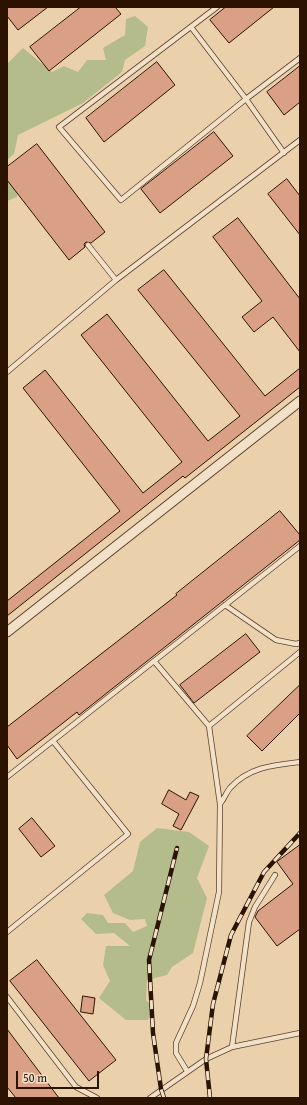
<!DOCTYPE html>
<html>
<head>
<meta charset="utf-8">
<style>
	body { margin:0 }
	#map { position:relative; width:307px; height:1105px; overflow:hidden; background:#ebd0ac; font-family:"Gentium Book Plus",serif }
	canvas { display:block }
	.frame { position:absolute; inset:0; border:8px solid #2c1300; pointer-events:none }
	.scale { position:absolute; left:16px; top:1071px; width:83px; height:18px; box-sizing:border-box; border:2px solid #2c1300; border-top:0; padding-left:5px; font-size:12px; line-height:14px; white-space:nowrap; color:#2c1300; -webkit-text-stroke:3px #f2e0c9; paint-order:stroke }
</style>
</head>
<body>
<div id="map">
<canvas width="307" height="1105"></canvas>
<div class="frame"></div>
<div class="scale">50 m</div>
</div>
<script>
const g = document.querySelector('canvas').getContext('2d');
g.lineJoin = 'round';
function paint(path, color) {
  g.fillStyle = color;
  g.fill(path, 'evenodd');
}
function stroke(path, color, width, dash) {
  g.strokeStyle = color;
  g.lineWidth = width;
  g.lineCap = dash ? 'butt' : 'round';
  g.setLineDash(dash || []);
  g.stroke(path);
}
paint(new Path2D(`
	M135,16L148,27L145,46L125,60L122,72L83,103L18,135L14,154L7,160V64L23,48L52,72L64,66L78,72L87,60H106L103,48L125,35L126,19Z
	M7,176L18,184L17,197L7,201Z
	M157,828L189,832L209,846L197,878L207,898L193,953L172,967L167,975L147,980L146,1000L155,1008L148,1020H126L99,998L110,981L103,965L106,946H130L114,933L96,934L81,919L87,913L103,915L108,923H125L133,932L147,926L145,919L130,920L113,913L104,895L133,871L140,842Z`), '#b5bc8c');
const building = new Path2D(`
	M7,7H48L18,30L7,16Z
	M81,7H115L121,14L49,71L30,47Z
	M226,7H274L229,43L210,20Z
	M157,62L175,85L104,142L86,118Z
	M300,66V102L284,115L267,92Z
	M214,132L233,156L160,213L141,189Z
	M37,144L105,232L91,243L86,242L84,244L85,247L69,260L7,180V167Z
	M287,179L300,196V235L268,194Z
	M238,218L300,299V352L273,317L254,332L242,317L262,301L213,237Z
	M164,270L265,396L300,368V387L185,478L183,476L7,616V601L120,511L23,388L45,370L143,493L182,462L81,335L107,314L208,441L240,416L138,290Z
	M280,511L300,535V540L79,715L77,712L17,759L7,745V727L177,595L176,594Z
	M246,634L260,652L194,703L180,685Z
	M300,685V713L262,751L247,736Z
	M169,790L186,800L190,792L199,796L181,830L173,826L179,814L162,804Z
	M32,818L55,846L41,857L19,829Z
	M300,845V929L277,946L255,917L258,911L293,884L277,862Z
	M37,960L116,1060L89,1081L10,981Z
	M83,996L95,998L93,1014L81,1012Z
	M7,1029L59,1098H16L7,1087Z`);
paint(building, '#daa086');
stroke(building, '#2c1300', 1);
const lane = new Path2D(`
	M217,7L59,127L121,200L246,99L300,58
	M191,27L246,99L284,153
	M88,245L116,280
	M7,372L116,280L300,140
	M225,605L276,640L296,644L300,643
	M154,661L209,726L220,804L219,892L200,983L193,1006L176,1043V1053L187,1071
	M209,726L300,652
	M7,777L300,546
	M220,804C224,799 226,793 230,788C249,767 274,765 300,762
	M7,932L128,834L53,741
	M7,997L76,1087L97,1098
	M232,1047L249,922L255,907L275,875
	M150,1098L206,1059L232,1047L300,1033`);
const street = new Path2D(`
	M7,632L300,401`);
stroke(lane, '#5c422b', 6);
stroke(street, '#5c422b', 11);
stroke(lane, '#f2e0c9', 4.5);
stroke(street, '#f2e0c9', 9);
const rail = new Path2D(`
	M164,1098L161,1089L153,1033L149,960L177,848
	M210,1098L206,1059L213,1004L231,935L264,872L300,833`);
stroke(rail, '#2c1300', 4.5);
stroke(rail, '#f2e0c9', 3, [9]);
</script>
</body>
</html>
